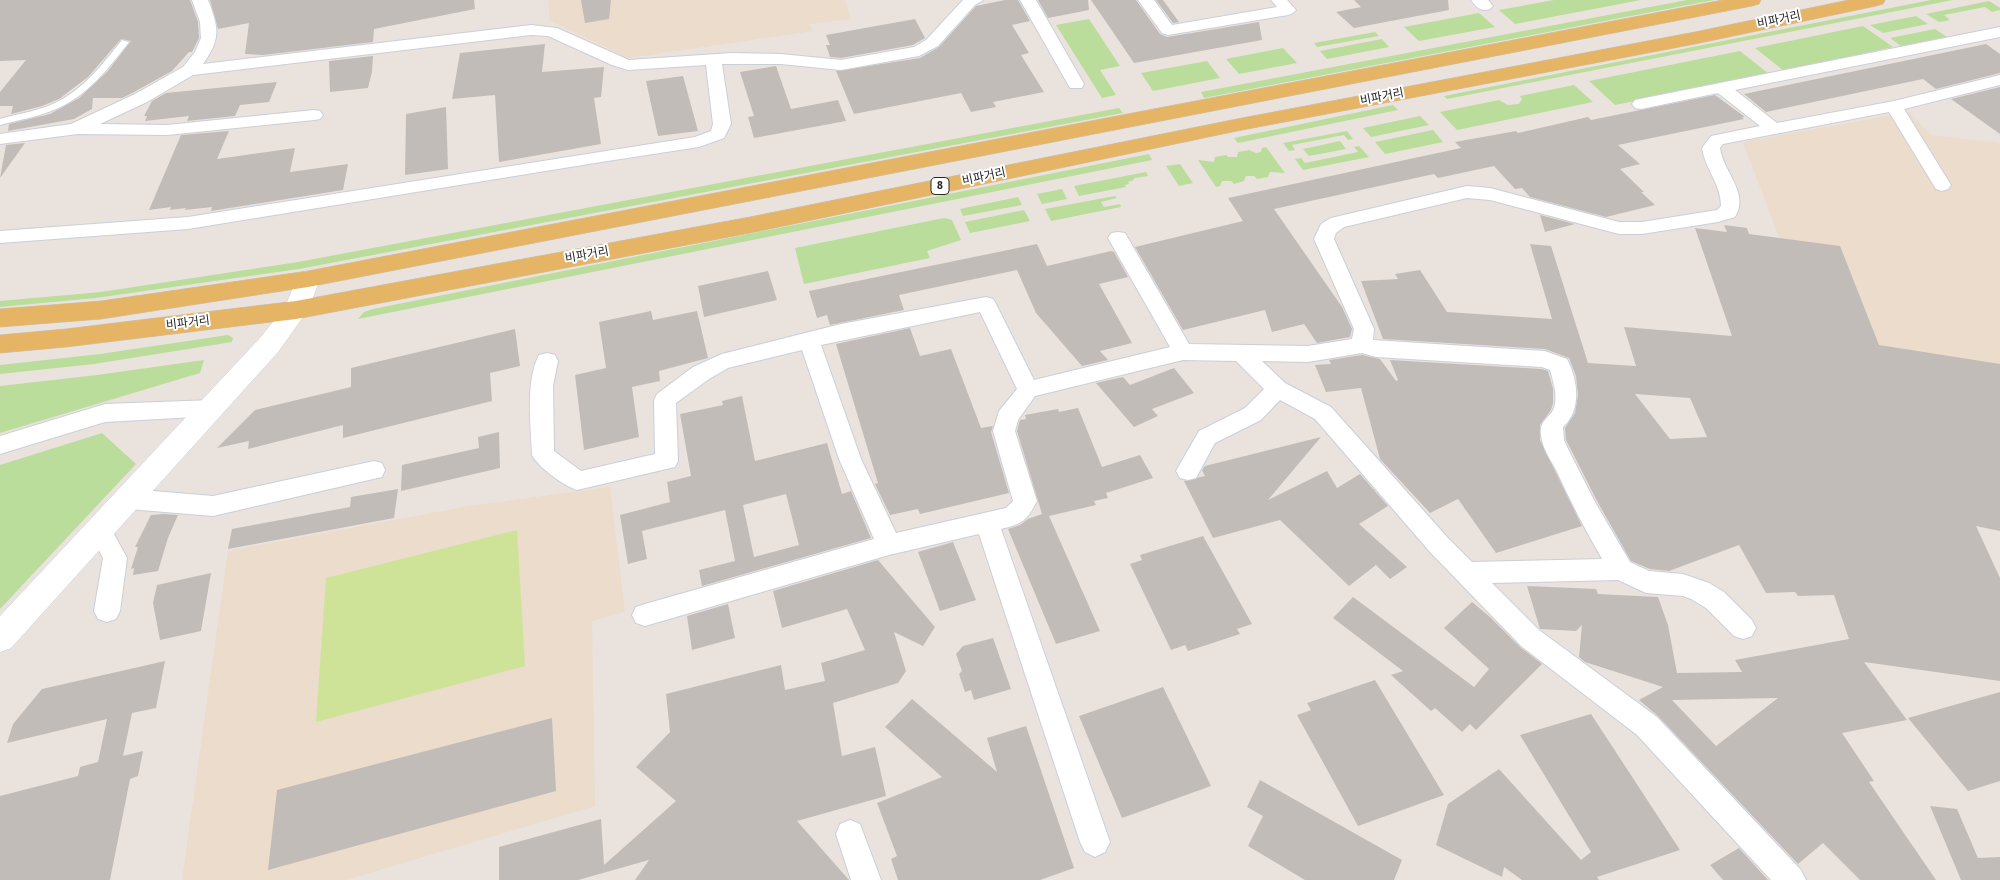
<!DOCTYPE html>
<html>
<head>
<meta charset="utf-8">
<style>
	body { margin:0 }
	canvas { display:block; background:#eae2dc }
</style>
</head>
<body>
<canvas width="2000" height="880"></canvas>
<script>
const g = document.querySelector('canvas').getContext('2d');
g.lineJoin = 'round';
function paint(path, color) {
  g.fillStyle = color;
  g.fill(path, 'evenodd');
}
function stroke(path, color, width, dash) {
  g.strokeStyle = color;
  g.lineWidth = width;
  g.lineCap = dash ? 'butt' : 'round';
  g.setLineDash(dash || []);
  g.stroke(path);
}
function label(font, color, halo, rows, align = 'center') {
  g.font = font + ' "Fira Sans Condensed","Noto Sans KR",sans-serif';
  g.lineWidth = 4;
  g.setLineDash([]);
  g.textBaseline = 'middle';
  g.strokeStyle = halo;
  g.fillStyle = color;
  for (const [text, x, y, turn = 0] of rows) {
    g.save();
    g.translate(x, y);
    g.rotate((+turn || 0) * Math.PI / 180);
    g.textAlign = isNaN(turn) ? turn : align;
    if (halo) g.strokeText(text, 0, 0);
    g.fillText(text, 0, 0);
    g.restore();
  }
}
paint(new Path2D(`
	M548,0H845L851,19L809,24L813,31L629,58L550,21Z
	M1909,112L1931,135L2000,143V419L1809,316L1743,142Z
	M610,487L625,612L592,621L595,806L346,880H182L228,551L469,506Z`), '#ebdccc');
paint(new Path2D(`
	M1554,0H1641L1515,24L1499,10Z
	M1687,0H1714L1204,98L1201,92Z
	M1931,0H1953L1447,99L1444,96Z
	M1989,1L2000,8V10L1992,12L1985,7L1944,15L1950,20L1939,22L1926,14Z
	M1479,13L1495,27L1419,41L1404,27Z
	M1916,16L1928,24L1883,33L1870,25Z
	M1089,19L1120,66L1100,70L1116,95L1102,98L1056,25Z
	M1863,26L1893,47L1784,71L1755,48Z
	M1935,29L1947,37L1901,46L1890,38Z
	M1375,32L1379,36L1317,47L1314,43Z
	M1382,39L1389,47L1327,59L1320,51Z
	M1283,48L1297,63L1239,74L1226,59Z
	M1740,51L1769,74L1615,105L1589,81Z
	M1207,61L1220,78L1153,91L1141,73Z
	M1574,85L1593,102L1457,130L1440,112L1499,100L1508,105L1519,104L1522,99L1520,96Z
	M1393,105L1398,110L1238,143L1234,138Z
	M1119,108L1123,113L299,269L96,298L0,307V301L101,292L298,262Z
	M1420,116L1429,125L1371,137L1363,128Z
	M1433,130L1443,142L1385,154L1375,142Z
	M1347,131L1353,139L1348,140L1344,135L1292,145L1295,150L1289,151L1283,143Z
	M1340,141L1346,149L1309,156L1303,149Z
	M1359,146L1369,157L1303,170L1295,159L1301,158L1305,163L1358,152L1354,147Z
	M1266,147L1285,173L1270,172L1268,177L1257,179L1254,176H1246L1244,181L1234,184L1231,181H1222L1220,186L1216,187L1198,160L1214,162L1215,157L1226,155L1228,157H1237L1238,152L1249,150L1256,153L1261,152L1262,148Z
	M1149,154L1152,160L358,319L364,312L373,309Z
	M1180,164L1193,183L1179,186L1166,166Z
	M1146,172L1148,176L1134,178V180L1128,182L1129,184L1125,185L1126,187L1079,196L1074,186Z
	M1062,189L1067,199L1042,204L1037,194Z
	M1115,196L1117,198L1101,202L1104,207L1120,204L1121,207L1051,221L1045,209Z
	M1018,197L1022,205L963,216L960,209Z
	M1024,210L1030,221L970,233L965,222Z
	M944,218L952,220L961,240L927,251L930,258L804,284L795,248Z
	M228,335L233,338L232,342L94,364L0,374V365L100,354Z
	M204,360L200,373L0,433V386L97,375Z
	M102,433L136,464L0,609V465Z`), '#bbdd9c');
paint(new Path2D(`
	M517,530L525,666L316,722L326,578Z`), '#cee398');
paint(new Path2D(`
	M0,0H190L198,22L199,38L192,52H189L172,71L134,92L122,98H93L92,109L74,119L8,131L9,124L50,114L79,98L107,72L131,41L121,39L88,77L59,99L42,106L11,114L13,106H0V92L26,60L0,61Z
	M210,0H474L475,9L374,29L373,42L263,55L245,54L249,23L218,29Z
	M581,0H611L609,19L585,23Z
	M1005,0H1018L1030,21L1012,25L1029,53L1021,55L1044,92L993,102L996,107L971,112L961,93L854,114L836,71L920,58L939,47L976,6Z
	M1038,0H1088L1089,10L1048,18Z
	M1091,0H1136L1160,34L1167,37L1259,22L1262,40L1134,63Z
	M1156,0H1163L1179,22L1173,23Z
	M1354,0H1448L1449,10L1354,28L1336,12L1361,7Z
	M915,19L925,38L913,45L841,58L830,57L826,45H830L826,35Z
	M545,44L542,72L604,67L601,97L594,98L601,144L499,162L495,95L452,99L460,53Z
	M1986,44L2000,54V73L1936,89L1923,79L1766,112L1744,94Z
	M373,56L372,72L368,88L330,92L329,61Z
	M776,66L791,109L838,100L846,121L754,138L748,117L754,116L740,72Z
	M683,76L698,131L658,136L646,81Z
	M277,82L269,102L240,105L235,116L187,121L189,116L145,121L147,116H144L152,101L166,93Z
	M2000,87V134L1951,99Z
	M1715,95L1745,117H1742L1744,119L1618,145L1640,164L1620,169L1644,192H1641L1655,205L1606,217L1530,197L1522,188L1515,189L1494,166L1438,178L1434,174L1274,209L1342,307L1352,329L1350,337L1317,343L1304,324L1272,332L1265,310L1183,330L1135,247L1243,221L1228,198L1461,148L1455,142L1516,131L1518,133L1588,117L1591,120Z
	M446,107L448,169L405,175L406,114Z
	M229,131L217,159L295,148L290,172L348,164L343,190L211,211L212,207L185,210L186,208L170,210L171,207L149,210L181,135Z
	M25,143L0,178L6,145Z
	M1540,215L1575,224L1545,232Z
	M1724,225L1747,228L1749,234L1840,246L1879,345L2000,364V531L1976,526L2000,578V681L1864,662L1907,720L1842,733L1874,781L1869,782L1936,880H1860L1823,843L1798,864L1658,716L1639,700L1663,687L1585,662L1579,657L1582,625L1576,631L1540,629L1527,586L1596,589L1598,594L1658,597L1668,625L1677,673L1742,672L1735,660L1849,639L1834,595L1798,596L1795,592L1766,593L1739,545L1669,571L1650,569L1631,561L1597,501L1566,440L1565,428L1575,413L1578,395L1576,376L1569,358L1545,349L1383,339L1361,281L1398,279L1395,274L1420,270L1447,312L1552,319L1530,244L1551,246L1588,363L1636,366L1624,327L1732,336L1695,228L1727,232ZM1635,394L1690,398L1707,437L1670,439ZM1778,698L1716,746L1672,700Z
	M1037,244L1047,266L1111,251L1114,252L1128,277L1099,284L1132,343L1100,351L1108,360L1082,366L1036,313L1017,270L899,295L904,310L830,325L827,315L817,318L809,291Z
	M768,271L777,300L704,317L698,286Z
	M651,311L653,320L697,311L708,358L659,371L660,381L632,387L639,437L584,450L575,375L606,368L599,322Z
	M910,328L920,356L951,349L981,428L993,426L991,432L1009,493L920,514L918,509L890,515L875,484L878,483L836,344Z
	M515,329L520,366L490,373L492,401L343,438V425L248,449L249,441L217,448L255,410L351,387V368Z
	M1362,355L1380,359L1396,381L1398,380L1390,360L1542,369L1548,371L1553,389V403L1551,410L1540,425V440L1582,526L1496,553L1458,499L1430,513L1380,459L1361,388L1326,392L1315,365L1331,364L1329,360Z
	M1174,368L1194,393L1152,409L1158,416L1134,427L1096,383L1123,377L1130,385Z
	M742,396L755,461L827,443L842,494L851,491L871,538L702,586L699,570L735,561L725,510L642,531L647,559L628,564L620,515L670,502L667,482L691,476L680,414L723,405L722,401ZM786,494L799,545L754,557L743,505Z
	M1078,408L1102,467L1140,455L1153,478L1106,493L1108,498L1094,501L1096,505L1049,516L1100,631L1056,644L1008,529L1020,525L1028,519L1042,514L1017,431L1020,420L1026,419L1025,415L1058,409L1059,412Z
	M499,432L500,468L401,491L402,465L479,448L478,437Z
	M1321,437L1268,500L1327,471L1337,488L1360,474L1388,506L1359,524L1407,567L1390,579L1376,565L1349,586L1280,520L1213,538L1184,481L1205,476L1202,470L1205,466Z
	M398,489L394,518L228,549L232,529L350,507L351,497Z
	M164,514L178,515L168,538L158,571L133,575L134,568L131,569L138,547H135L151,515Z
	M1203,536L1252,624L1237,629L1240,634L1188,651L1185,645L1171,650L1130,564L1142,560L1140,555Z
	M953,542L976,600L940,611L918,552Z
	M878,560L935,627L923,646L894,632L906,671L898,683L833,703L842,756L875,747L886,796L797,821L849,880H635L649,860L578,880H499V847L601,819L604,865L676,801L636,767L670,732L666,694L781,665L785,690L825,681L821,663L865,650L847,609L782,628L773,591Z
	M211,573L201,631L160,640L153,603L157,585Z
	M1353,597L1474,687L1489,669L1444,628L1472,602L1490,617L1520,647L1542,664L1476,730L1470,724L1462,732L1435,708L1431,711L1391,675L1403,671L1333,618Z
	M728,604L735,638L692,650L687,616Z
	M993,638L1011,689L974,700L971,690L965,692L959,674L962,671L956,654L963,646Z
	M165,661L156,708L132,713L123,756L143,751L138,776L130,779L110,880H0V796L78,776L80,767L98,762L107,719L7,743L13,724L42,689Z
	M1375,680L1444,795L1358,826L1297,715L1311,710L1307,703Z
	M1163,687L1211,786L1122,818L1079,716Z
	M2000,692V781L1968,791L1908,718Z
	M912,699L997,772L987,738L1026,726L1074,868L1040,880H898L891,859L897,856L877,803L942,777L885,727Z
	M1591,714L1680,850L1597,877L1599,880H1522L1504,867L1502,877L1436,845L1448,804L1499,769L1581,860L1591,852L1520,735Z
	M552,718L556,791L268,870L277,790Z
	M1260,780L1402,860L1394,880H1305L1248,846L1263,816L1247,807Z
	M1930,806L1957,809L1978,858L2000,857V880H1961Z
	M1739,848L1768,880H1723L1710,865Z`), '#c2bcb8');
const service = new Path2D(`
	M122,40L129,42C109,68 87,96 56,109C38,117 18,120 0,125V119C16,114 33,112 48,106C80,94 101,66 122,40Z`);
const minor = new Path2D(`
	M192,0H208C219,28 221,39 203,64L531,25L557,28L629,60L731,53L781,54L841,60L914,47L926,40L963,0H983L975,5L938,46L919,56L841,70L781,64H722L731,124L724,138L699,147L601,162L188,229L0,243V231L188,217L695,137L711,131L713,124L706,65L628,70L612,65L548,36L531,35L193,75L147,102L100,124L167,125L314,110L320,111L323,115L320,119L314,120L167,135L78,134L0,144V134L71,124L135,94L183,67L195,52L201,38L200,22Z
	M1020,0H1036L1084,84L1082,88H1070Z
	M1138,0H1154L1172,25L1277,7L1271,0H1287L1296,10L1293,13L1288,15L1168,35L1162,33Z
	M1471,0H1488L1493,6L1490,9C1481,12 1477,8 1471,0Z
	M2000,27V37L1735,90L1777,123L1894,101L2000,75V85L1904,109L1951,185L1948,189L1942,191L1936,189L1889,112L1723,144L1720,148C1723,172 1750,193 1735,217L1718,222L1642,234H1619L1490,200L1467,198L1344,227L1336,233L1334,239L1374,329L1373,340L1545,351L1567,359C1578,380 1582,410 1563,427L1564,440L1569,451L1595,502L1630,562L1649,571L1683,574L1709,583L1724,592L1752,620L1756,628L1752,636L1743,639L1734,636L1706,608L1691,599L1683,596L1646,593L1618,580L1492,583L1539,630L1657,717L1801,870L1806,880H1771L1637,735L1521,646L1430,552L1315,419L1280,400L1261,420L1215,443L1196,478L1188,480L1180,478L1176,471L1199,431L1245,408L1264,389L1236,361L1183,360L1035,396L1018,420L1015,431L1037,501C1027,521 1022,524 1001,529L1110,842L1105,852L1095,857L1085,852L1080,842L979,534L889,555L645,626L636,623L632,615L636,607L645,604L874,539L839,459L802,350L728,368L709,379L676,403L678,461L675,467L577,490C564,486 538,467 532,455C531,426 525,381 539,355L547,353L555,355L558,361L553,386L554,451L581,471L655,454L654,400L657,394L693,367L722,354L841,324L986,297L993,299L996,304L1034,380L1170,347L1108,238L1111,233L1118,232L1125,233L1189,344L1308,346L1352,339L1354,329L1314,239L1321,224L1331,218L1467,186L1490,188L1619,222H1642L1717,210L1721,206C1721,184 1705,169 1702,148L1711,136L1760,126L1718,93L1641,109L1635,108L1632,104L1635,100ZM980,312L1017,389L999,411L993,431L1013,501L1006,508L896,533L861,459L821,345ZM1362,353L1376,357L1542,367L1550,370C1553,381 1558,396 1554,408C1550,418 1539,420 1541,435C1542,447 1550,459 1556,470C1570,500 1585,530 1602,559L1472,562L1448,538L1331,407L1285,383L1262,361L1308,362Z
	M213,400L221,402L224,408L221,414L213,416L105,422L0,454V436L105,404Z
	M374,461L382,463L385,470L382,477L213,516L129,509L121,506L117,499L121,492L129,489L213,496Z
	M100,520L108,523L127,558L120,611L116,619L107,622L98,619L94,611L103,558L88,530L92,523Z
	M850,820L860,824L881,880H851L836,834L840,824Z`);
const tertiary = new Path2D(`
	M308,271L317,273L320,279L308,310L278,352L11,648L0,652V616L260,338L285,307L299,273Z`);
const primary = new Path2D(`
	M1723,0H1761L1759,4L1752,6L308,287L101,319L0,327V309L101,301L308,271Z
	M1849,0H1885L1883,4L1876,6L1695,44L1237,131L750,233L296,319L66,347L0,353V335L66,329L296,301L750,217L1237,119L1695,32Z`);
stroke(service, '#cacfda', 2);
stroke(minor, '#cacfda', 2);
stroke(tertiary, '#cacfda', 1);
stroke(primary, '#c3c3c3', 1);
paint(service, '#fff');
paint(minor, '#fff');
paint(tertiary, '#fff');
paint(primary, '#e5b565');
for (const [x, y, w] of [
	[940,186,18]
]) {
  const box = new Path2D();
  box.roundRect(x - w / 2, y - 8.5, w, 17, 4);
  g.fillStyle = '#fff';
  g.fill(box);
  stroke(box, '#292929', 1);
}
label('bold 11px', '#292929', null, [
	["8",940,186]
]);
label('12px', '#292929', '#fff', [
	["비파거리",1779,20,-12],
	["비파거리",1382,97,-11],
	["비파거리",984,177,-12],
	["비파거리",587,255,-10],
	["비파거리",188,323,-7]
]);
</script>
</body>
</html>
